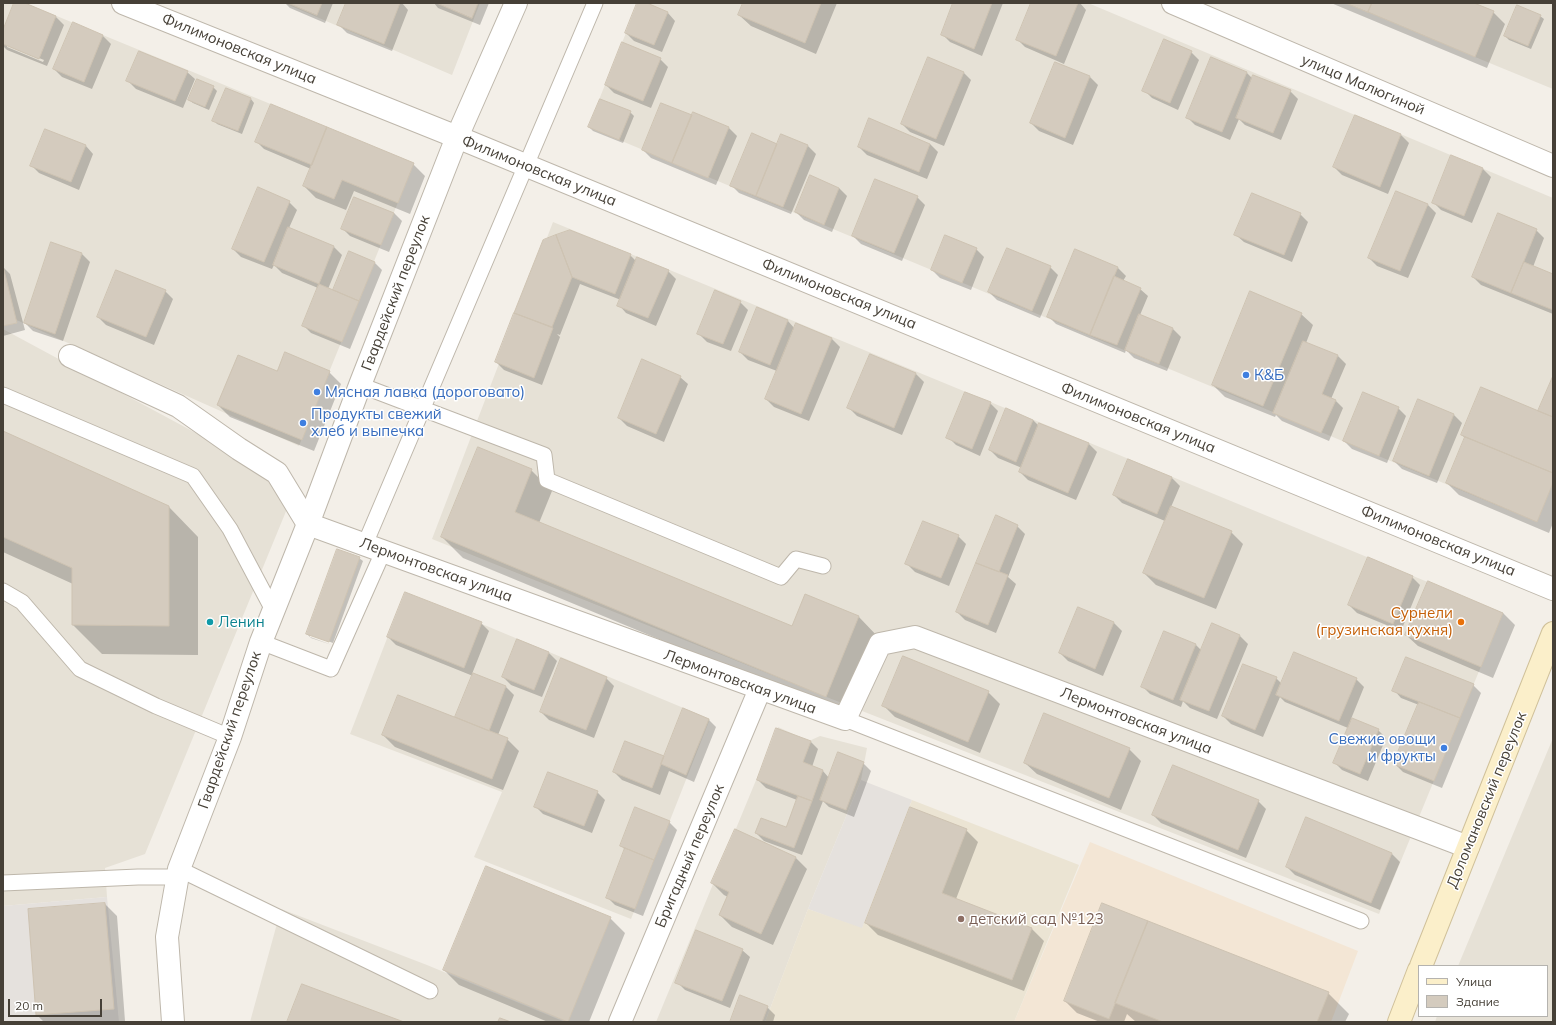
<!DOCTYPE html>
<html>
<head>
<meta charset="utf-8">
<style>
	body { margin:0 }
	#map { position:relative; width:1556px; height:1025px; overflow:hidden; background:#f3efe8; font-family:Mulish,sans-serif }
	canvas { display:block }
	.frame { position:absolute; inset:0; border:4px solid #464037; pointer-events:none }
	.legend { position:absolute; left:1418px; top:965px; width:130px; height:52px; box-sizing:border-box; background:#fff; border:1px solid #b5b3af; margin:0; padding:5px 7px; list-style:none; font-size:12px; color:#464037 }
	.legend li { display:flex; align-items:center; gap:8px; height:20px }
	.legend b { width:20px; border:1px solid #b5b3af }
	.scale { position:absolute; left:8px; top:999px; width:94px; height:18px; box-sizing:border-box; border:2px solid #464037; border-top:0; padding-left:5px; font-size:12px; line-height:14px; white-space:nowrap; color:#464037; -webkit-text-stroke:3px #fff; paint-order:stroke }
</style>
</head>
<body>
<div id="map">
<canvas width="1556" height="1025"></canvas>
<div class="frame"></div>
<ul class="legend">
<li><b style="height:5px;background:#fbefca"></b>Улица</li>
<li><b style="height:11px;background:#d4cbbe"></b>Здание</li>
</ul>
<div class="scale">20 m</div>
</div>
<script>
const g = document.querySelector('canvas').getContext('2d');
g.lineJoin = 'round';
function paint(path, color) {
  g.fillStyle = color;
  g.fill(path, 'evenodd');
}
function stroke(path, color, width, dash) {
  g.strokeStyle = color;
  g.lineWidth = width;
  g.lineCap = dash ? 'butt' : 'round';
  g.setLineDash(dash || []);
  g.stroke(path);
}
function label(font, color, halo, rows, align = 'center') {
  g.font = font + ' Mulish,sans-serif';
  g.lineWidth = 3;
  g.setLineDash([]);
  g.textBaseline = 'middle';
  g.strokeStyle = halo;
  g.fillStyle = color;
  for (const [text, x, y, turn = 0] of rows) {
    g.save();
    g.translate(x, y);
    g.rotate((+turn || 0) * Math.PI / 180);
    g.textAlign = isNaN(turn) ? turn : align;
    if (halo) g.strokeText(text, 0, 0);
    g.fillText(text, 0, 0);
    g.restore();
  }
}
paint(new Path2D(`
	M3,3H25L414,163L299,446L12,318L3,319Z
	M284,3H480L452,75Z
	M638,3H1088L1553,198V482L1537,522L588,127Z
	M1346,3H1553V89L1475,57Z
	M553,222L1503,613L1379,914L829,698L432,539Z
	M3,329L296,487L145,854L105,868L107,897L3,906Z
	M405,592L710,719L631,919L474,857L502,792L350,734Z
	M778,727L809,741L820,736L867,748L861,780L808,909L765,1022H656Z
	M1553,738V1022H1435L1437,1016H1547V966H1458Z
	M281,909L427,965L565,1022H250Z`), '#e6e1d6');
paint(new Path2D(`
	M1090,842L1358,951L1331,1022H1014Z`), '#f3e6d5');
paint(new Path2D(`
	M861,780L912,800L862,929L808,909Z
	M107,897L119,1022H3V906Z`), '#e5e1dd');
paint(new Path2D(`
	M912,800L1079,865L1014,1022H765L808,909L862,928Z`), '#ebe4d3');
paint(new Path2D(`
	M15,3H22L56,17L64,25L47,66L7,50L3,46V33ZM7,45L44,60L43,62L7,47Z
	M285,3H333L325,23L290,8Z
	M347,3H402L408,10L392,51L347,33L339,25Z
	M434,3H489L480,25L438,8Z
	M638,3H645L668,13L675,21L662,52L634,41L626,33Z
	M744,3H837L816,54L751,26L739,15Z
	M955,3H1003L982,56L950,42L942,34Z
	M1032,3H1080L1086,10L1064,64L1025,47L1017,39Z
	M1331,3H1471L1493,12L1505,24L1487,68Z
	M1540,16L1544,19L1531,49L1509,40L1505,36Z
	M73,24L103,36L111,44L92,89L62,77L54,69Z
	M1191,52L1199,60L1178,110L1152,98L1144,90Z
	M1211,58L1247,73L1253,79L1290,91L1298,99L1281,140L1245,125L1239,119L1230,140L1195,125L1187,117Z
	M660,59L668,67L651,108L614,93L606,85Z
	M1056,63L1090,77L1098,85L1073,145L1039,131L1031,123Z
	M187,72L195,79L183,108L136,89L128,81Z
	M963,72L971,80L944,146L910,132L902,124Z
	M213,87L217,91L209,110L193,103L189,100Z
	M226,89L251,99L254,103L242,134L217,124L214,120Z
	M630,112L634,116L623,143L593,131L589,127Z
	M694,113L729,128L737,136L716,185L651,158L643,150L692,116Z
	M1356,116L1401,135L1409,143L1388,194L1342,175L1334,167Z
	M46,130L86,146L93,154L79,190L39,173L31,165Z
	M782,136L808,146L816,154L791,214L739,193L731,185L778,146Z
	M256,141L413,164L425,176L410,214L354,191L346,210L316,198L304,186L311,169L264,149Z
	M930,144L938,152L927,179L867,155L859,147Z
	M1452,156L1483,169L1491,177L1472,223L1441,210L1433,202Z
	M839,188L847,196L832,232L804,220L796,212Z
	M917,197L925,205L902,261L861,244L853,236Z
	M289,202L297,210L289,228L334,247L342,255L328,289L334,292L374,262L382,270L350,349L311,333L303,325L318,288L282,273L274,265L272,269L241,257L233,249Z
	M1428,205L1436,213L1408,278L1377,266L1369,258Z
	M394,213L402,221L389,252L350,236L342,228Z
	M1300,214L1308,222L1292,262L1244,242L1236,235Z
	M1536,230L1544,238L1533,267L1553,275V314L1481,285L1473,277Z
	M544,241L630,255L637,262L668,271L676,279L656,326L626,313L619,305L621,300L580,284L560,335L557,334L560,337L542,385L504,370L496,362Z
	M976,249L984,257L971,290L940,278L932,270Z
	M1075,250L1118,268L1126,276L1123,281L1140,289L1148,296L1140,315L1173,329L1181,337L1167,371L1134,358L1126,350L1125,353L1056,324L1048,316Z
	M82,254L90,262L63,341L33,331L25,323Z
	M3,267L10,274L25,330L3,336Z
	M1050,267L1058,275L1040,318L997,300L989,292Z
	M165,291L173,299L154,345L106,325L98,317Z
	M740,302L748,310L731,351L707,342L699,334Z
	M1301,314L1313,325L1306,343L1338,356L1346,364L1331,399L1335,400L1343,408L1329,441L1282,421L1276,415L1275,417L1225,397L1213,385Z
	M788,321L795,329L797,325L832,339L840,347L809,421L774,407L766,399L777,371L748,360L740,352Z
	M870,355L916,374L924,382L902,435L857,416L849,408Z
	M329,372L341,384L314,451L230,417L218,405L277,373Z
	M680,377L688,384L664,442L627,426L619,418Z
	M1553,379V523L1549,533L1459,495L1447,483L1465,438L1462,435L1543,414Z
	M1419,400L1454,415L1462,423L1437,483L1402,469L1394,461Z
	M990,403L998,411L980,456L956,445L948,437Z
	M1398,408L1406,416L1387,463L1352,449L1344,441Z
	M1033,420L1039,426L1040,424L1089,444L1097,452L1076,500L1028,480L1020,472L1022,468L998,458L990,450Z
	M3,432L169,507L198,537V655L102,654L73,625V584L3,552Z
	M1129,461L1172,478L1180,486L1171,507L1231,532L1243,544L1216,609L1156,585L1144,573L1165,521L1122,503L1114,495Z
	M531,470L552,491L539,523L792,628L806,595L859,617L879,638L847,717L463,558L442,537Z
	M1017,526L1025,534L1008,577L1016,584L996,633L965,620L957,612Z
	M958,536L966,544L949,586L915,572L907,564Z
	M359,558L363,561L333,643L310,634V637L332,645L311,638L307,634Z
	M1412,577L1420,585L1401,631L1357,613L1349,605Z
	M1428,582L1503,613L1515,625L1493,678L1418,646L1406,635Z
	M1078,608L1114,623L1122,631L1103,676L1068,661L1060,653Z
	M481,623L489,631L472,674L506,687L514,695L498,735L507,739L519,751L503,790L395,747L383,735L460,720L457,717L473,676L396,645L388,637Z
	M1240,636L1248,644L1217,719L1190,708L1183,701L1181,707L1150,694L1142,686L1196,645L1202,651Z
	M517,640L549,653L557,661L542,697L511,685L503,677Z
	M606,678L614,686L594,738L549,720L541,712Z
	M1276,678L1282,684L1356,679L1364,687L1351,719L1378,730L1386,738L1368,781L1342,770L1334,762L1348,728L1285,702L1280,697L1263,737L1231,724L1223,716Z
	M1473,685L1481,693L1442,788L1403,772L1395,764L1419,705L1401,698L1394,690Z
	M988,692L1000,704L980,753L895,717L884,706Z
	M708,719L716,727L694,782L669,771L660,795L622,780L614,772L625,742L664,758Z
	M810,741L818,749L812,767L823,771L829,778L863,763L871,771L854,817L829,807L823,801L802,855L764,841L756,833L786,829L797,800L766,788L758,780Z
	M1129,749L1141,761L1121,810L1037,774L1025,763Z
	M597,792L605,800L592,833L543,814L535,806Z
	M1258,801L1266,809L1246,858L1161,823L1153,815Z
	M669,822L677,830L643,916L615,905L607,897L625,850L621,845Z
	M966,830L978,842L956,899L1032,929L1044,941L1024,991L878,935L866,923Z
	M1392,854L1400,862L1380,910L1295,875L1287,867Z
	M795,857L807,869L773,945L732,927L720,915L728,897L724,895L712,883Z
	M105,904L117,916L125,1021L44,1022L37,1015Z
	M610,918L625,933L589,1022H548L459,985L444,970Z
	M742,950L750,957L730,1008L685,990L677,982Z
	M1328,993L1349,1014L1345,1022H1136L1127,1014L1124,1022H1100L1077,1013L1065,1001Z
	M767,1007L775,1015L773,1022H731Z`), '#0003');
const building = new Path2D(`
	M14,3H25L56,16L39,59L3,44V30Z
	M288,3H322L317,15Z
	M346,3H400L384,44L337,25Z
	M437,3H478L472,18Z
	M637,3H647L668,12L654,45L625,33Z
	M743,3H821L805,43L738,15Z
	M953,3H992L974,49L941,35Z
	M1031,3H1078L1056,56L1016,40Z
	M1346,3H1372L1368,12Z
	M1372,3H1474L1494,11L1475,57L1368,12Z
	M1517,5L1541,15L1528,46L1504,36Z
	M73,22L103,35L84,82L53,69Z
	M1164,39L1192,51L1170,103L1142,91Z
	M622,42L661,58L643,101L605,85Z
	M139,51L188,71L175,101L126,81Z
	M928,57L964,72L936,139L901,124Z
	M1211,57L1247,72L1222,132L1186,118Z
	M1055,62L1090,76L1065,138L1030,123Z
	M1253,75L1291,90L1273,133L1236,118Z
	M197,79L214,86L205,107L188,100Z
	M226,88L251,98L238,131L212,121Z
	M600,99L631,111L619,140L588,127Z
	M661,103L692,115L672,163L642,150Z
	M271,104L327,127L312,165L255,142Z
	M693,112L729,127L708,178L672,163Z
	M1355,115L1401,134L1380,187L1333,167Z
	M869,118L930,144L919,172L858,147Z
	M327,127L414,163L398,203L342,180L334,199L303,186Z
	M45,129L86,145L71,182L30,166Z
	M752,133L777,144L756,196L730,186Z
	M781,134L808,145L783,207L756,196Z
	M1451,155L1483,168L1464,216L1432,203Z
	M810,175L839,188L824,225L795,212Z
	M875,179L918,196L894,253L852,236Z
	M258,187L290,201L264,262L232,249Z
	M1396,191L1428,204L1400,271L1368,258Z
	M1252,193L1301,213L1284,255L1234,235Z
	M354,197L394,213L381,245L341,229Z
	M1498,213L1537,229L1511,293L1472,277Z
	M288,227L334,246L319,284L273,265Z
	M570,230L631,254L615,294L572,277L556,235Z
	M556,235L572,277L552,327L514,313L543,240Z
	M945,235L977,248L962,283L931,270Z
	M51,242L82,253L55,334L24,323Z
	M1007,248L1051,266L1032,311L988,292Z
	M1075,249L1118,267L1090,335L1047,317Z
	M349,251L375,262L359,301L333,290Z
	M637,257L669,270L648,318L617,306Z
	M1524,262L1553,274V310L1511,293Z
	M3,266L17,323L3,326Z
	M116,270L166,290L146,337L97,317Z
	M1114,276L1141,288L1117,345L1090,335Z
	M319,284L359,301L342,342L302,326Z
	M715,290L741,301L723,344L697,334Z
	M1250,291L1302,313L1263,406L1212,385Z
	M757,307L788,320L770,365L739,352Z
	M514,313L553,328L534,378L495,362Z
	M1139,314L1173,328L1159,364L1125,350Z
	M796,323L832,338L801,414L765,399Z
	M1303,341L1338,355L1322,394L1336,400L1321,433L1273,413Z
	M285,352L330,371L302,440L217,405L238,355L277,371Z
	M870,354L916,373L894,428L847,408Z
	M642,359L681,376L656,434L618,418Z
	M1553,376V417L1538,411Z
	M1481,387L1553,417V473L1461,435Z
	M965,392L991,402L972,449L946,438Z
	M1363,392L1399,407L1379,456L1343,441Z
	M1418,399L1454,414L1429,476L1393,461Z
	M1006,408L1033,420L1016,462L989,450Z
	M1039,423L1089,443L1068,493L1019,472Z
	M3,431L169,506V626L72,625V568L3,537Z
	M1465,437L1553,473V483L1537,522L1446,483Z
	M478,447L532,469L515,512L792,626L805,594L859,616L826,697L441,537Z
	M1128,459L1172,477L1157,514L1113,495Z
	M1171,506L1232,531L1204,598L1143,573Z
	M996,515L1018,525L999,572L976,563Z
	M923,521L959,535L941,578L905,564Z
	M337,549L360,557L329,642L306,634Z
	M1368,557L1413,576L1393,624L1348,605Z
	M976,563L1008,575L988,625L956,612Z
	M1428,581L1503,613L1481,667L1405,635Z
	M405,592L482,622L464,668L387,637Z
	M1078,607L1114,622L1095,669L1059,653Z
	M1212,623L1240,635L1209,711L1180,700Z
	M1164,631L1196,644L1173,700L1141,687Z
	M517,639L549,652L534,690L502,677Z
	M1294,652L1357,678L1339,721L1276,695Z
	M903,656L989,691L968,742L882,706Z
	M1406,657L1474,684L1460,718L1392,691Z
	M561,658L607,677L586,730L540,712Z
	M1243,664L1277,677L1255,730L1222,716Z
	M473,673L506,686L489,731L455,717Z
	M398,695L508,738L492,779L382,735Z
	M1419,702L1460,718L1434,781L1393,764Z
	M683,708L709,719L686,775L661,764Z
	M1044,713L1130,748L1109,798L1024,763Z
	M1352,718L1379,729L1360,774L1333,763Z
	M776,728L811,741L803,762L823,770L812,801L757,780Z
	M625,741L664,756L652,788L613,772Z
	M838,752L864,762L846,810L820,800Z
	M1173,765L1259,800L1238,850L1152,815Z
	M548,772L598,791L584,826L534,807Z
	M798,796L812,801L794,848L755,833L761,818L786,827Z
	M635,807L670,821L654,860L620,846Z
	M910,807L967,829L942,893L1032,928L1012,980L865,923Z
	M1306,817L1392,853L1371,903L1286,867Z
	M735,829L796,857L761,934L719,915L729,892L711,883Z
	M625,848L654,860L635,909L606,898Z
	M486,866L611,917L568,1022L443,970Z
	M105,903L114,1009L36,1015L28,909Z
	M1102,903L1148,921L1109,1019L1064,1001Z
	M1148,921L1329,992L1317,1022H1163L1115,1003Z
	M696,930L743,949L722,1001L675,983Z
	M302,984L404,1022H287Z
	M740,995L768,1006L762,1022H730Z
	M500,1018L511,1022H498Z`);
paint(building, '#d4cbbe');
stroke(building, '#cec3b2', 1);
const service = new Path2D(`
	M360,385L544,455L547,480L781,577L796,559L823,566
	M3,395L193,476L230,529L273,610
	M365,544L595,3
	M3,591L22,602L80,669L156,706L230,737
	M261,642L331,669L383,552
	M845,719L1361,921
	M179,869L430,991
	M3,883L138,877H177`);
const minor = new Path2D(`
	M123,3L457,137L1553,589
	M1173,3L1553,166
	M70,356L178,406L239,449L277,473L308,524L845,719L880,644L915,637L1468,847
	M620,1022L760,689`);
const tertiary = new Path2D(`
	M173,1022L167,937L179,869L230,737L261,642L308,524L360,385L457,137L516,3`);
const secondary = new Path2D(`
	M1421,966L1553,633
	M1399,1022L1419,970`);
stroke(service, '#beb7ab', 17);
stroke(minor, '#beb7ab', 24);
stroke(tertiary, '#beb7ab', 24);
stroke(secondary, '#d0c19a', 24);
stroke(service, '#fff', 15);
stroke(minor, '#fff', 22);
stroke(tertiary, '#fff', 22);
stroke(secondary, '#fbefca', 22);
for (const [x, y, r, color] of [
	[1246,375,4,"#3f7fe0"],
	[317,392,4,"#3f7fe0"],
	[303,423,4,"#3f7fe0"],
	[210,622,4,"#0f9aa8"],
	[1461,622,4,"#e8710a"],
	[1444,748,4,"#3f7fe0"],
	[961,919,4,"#8d6e63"]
]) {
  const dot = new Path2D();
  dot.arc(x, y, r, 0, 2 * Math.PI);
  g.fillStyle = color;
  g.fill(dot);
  stroke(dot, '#fff', 1.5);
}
label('15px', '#464037', '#fff', [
	["Филимоновская улица",239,49,22],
	["улица Малюгиной",1363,85,23],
	["Филимоновская улица",539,171,22],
	["Гвардейский переулок",396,293,-69],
	["Филимоновская улица",839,294,22],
	["Филимоновская улица",1138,418,22],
	["Филимоновская улица",1438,541,22],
	["Лермонтовская улица",436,570,20],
	["Лермонтовская улица",740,682,20],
	["Лермонтовская улица",1136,721,21],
	["Гвардейский переулок",230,730,-71],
	["Доломановский переулок",1487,800,-68],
	["Бригадный переулок",690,856,-67]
]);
label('15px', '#366cbe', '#fff', [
	["К&Б",1254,375],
	["Мясная лавка (дороговато)",325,392],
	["Продукты свежий",311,414],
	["хлеб и выпечка",311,431],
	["Свежие овощи",1436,739,"right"],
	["и фрукты",1436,756,"right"]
], 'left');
label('15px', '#c56008', '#fff', [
	["Сурнели",1453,613],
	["(грузинская кухня)",1453,630]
], 'right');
label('15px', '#0d838f', '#fff', [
	["Ленин",218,622]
], 'left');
label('15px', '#785e54', '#fff', [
	["детский сад №123",969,919]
], 'left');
</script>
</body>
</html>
